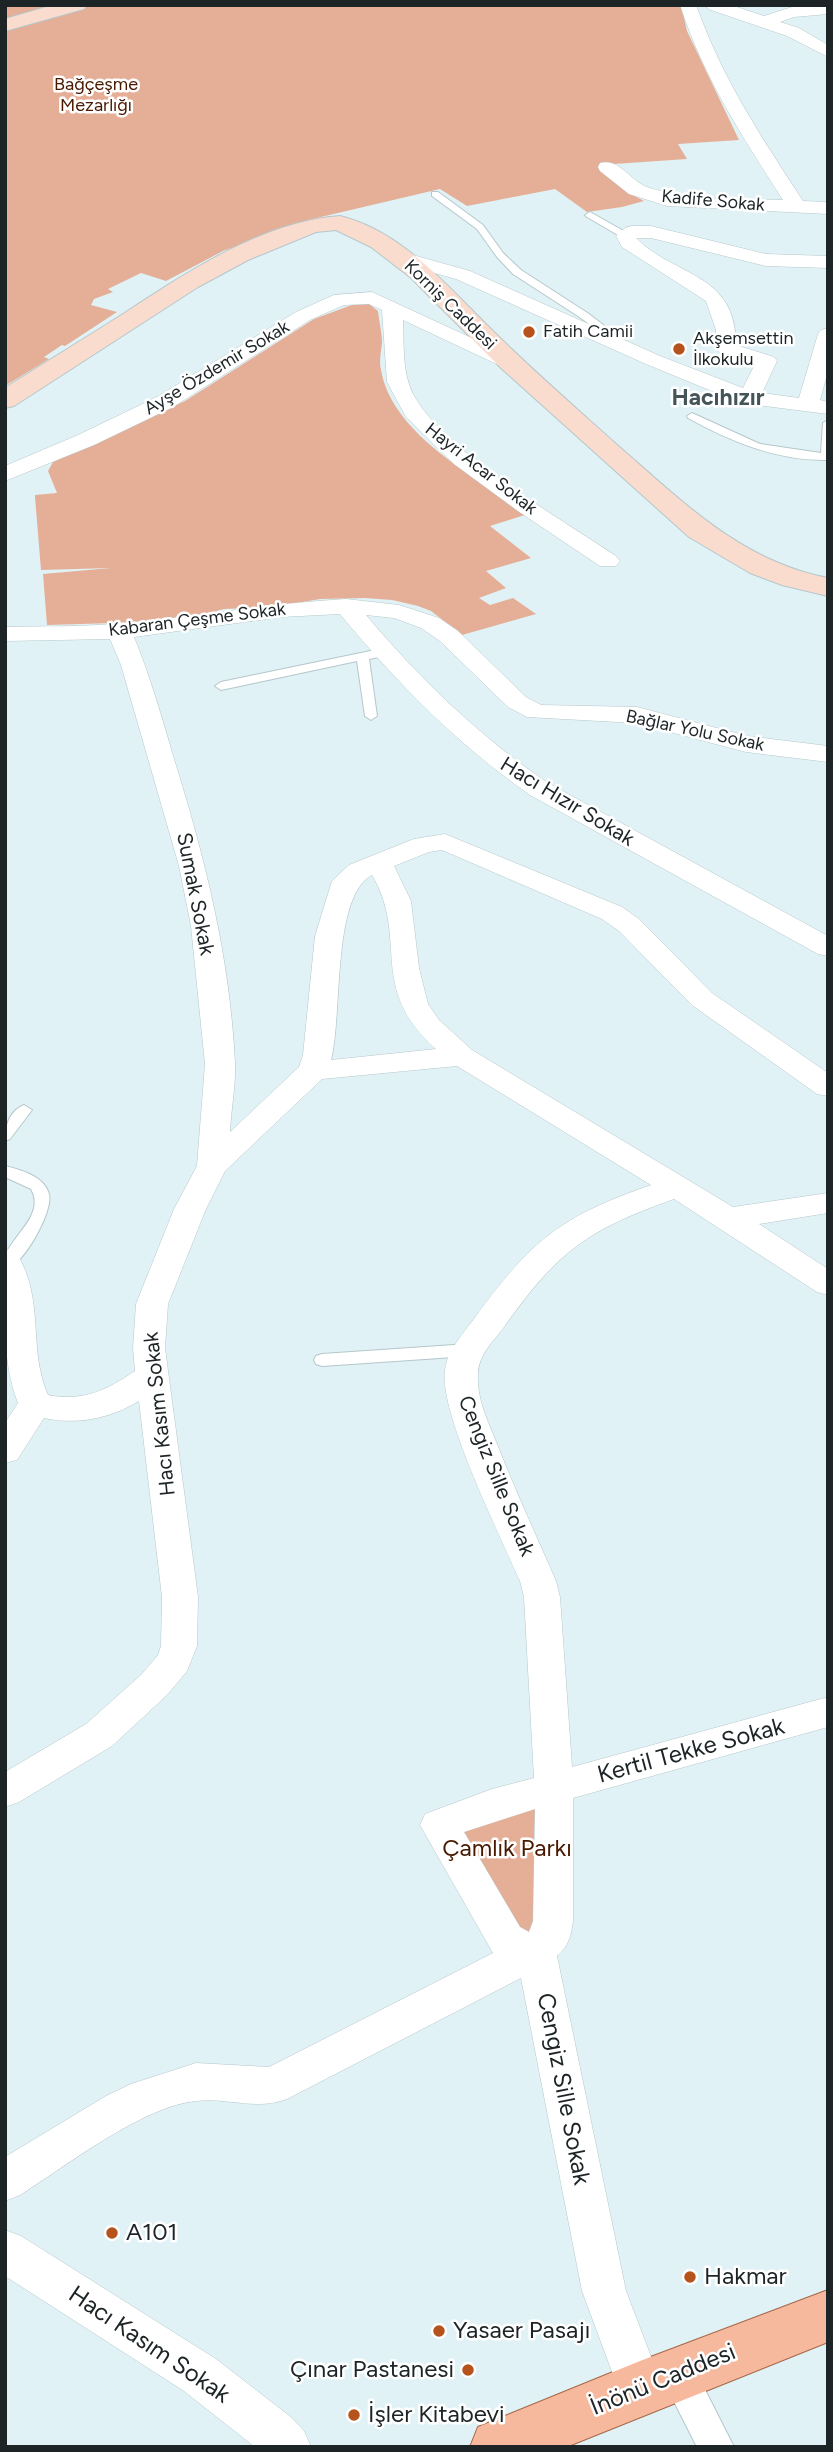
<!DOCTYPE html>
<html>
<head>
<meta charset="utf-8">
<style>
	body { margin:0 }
	#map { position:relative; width:833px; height:2452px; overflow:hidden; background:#e0f2f6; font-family:Figtree,sans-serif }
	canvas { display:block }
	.frame { position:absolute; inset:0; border:7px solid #1d2426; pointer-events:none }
</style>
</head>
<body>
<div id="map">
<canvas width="833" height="2452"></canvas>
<div class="frame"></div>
</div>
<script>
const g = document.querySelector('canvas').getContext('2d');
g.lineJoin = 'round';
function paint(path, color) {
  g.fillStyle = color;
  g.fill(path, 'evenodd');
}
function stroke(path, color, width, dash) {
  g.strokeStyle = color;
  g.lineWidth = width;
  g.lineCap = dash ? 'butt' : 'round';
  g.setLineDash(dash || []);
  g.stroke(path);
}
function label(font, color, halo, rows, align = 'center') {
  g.font = font + ' Figtree,sans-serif';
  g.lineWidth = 5;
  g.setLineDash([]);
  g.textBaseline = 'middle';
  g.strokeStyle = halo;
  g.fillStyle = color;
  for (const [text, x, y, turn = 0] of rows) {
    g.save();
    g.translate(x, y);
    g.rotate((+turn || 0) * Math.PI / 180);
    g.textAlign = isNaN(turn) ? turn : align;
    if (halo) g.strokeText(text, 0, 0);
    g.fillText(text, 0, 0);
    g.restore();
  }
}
paint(new Path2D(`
	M5,5H681L687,31L739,140L678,144L687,159L599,165L627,192L644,201L622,207L587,212L555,189L467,206L440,189L308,220L223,251L166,281L141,273L108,289L113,292L94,299L91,305L117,312L65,346L62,345L44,357L49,359L5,386Z
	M357,303L369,304L378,311C379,321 382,332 382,343C381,352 379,361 381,370C392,435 479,479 528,514L490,526L531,558L486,571L506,588L479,598L490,605L513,598L536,614L462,635L431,611L418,606L392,600L365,598L320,599L274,607L224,609L202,615L147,622L47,625L43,574L111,568L41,570L35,497V495L57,493L48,471L53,462L185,401L314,319Z
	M554,1788L536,1950L439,1825Z`), '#e5af97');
const service = new Path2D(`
	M432,192H438L483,225L503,253L521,270L589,314L624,341V345H616L581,318L513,274L497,257L477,229L432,196Z
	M590,212L629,234L631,236L623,238L587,217L585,215Z
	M692,413L760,444L821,453L823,423L828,420V460C778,461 731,442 688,418L687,416Z
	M385,648L389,649V655L369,659L377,716L371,720L365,716L357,661L221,690L215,686L221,682Z
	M24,1105L32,1110L10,1139L5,1141C5,1127 9,1111 24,1105Z
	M5,1166C21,1170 44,1176 49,1194C54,1211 21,1269 5,1269C5,1265 4,1261 5,1257C11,1236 46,1215 31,1189L5,1177Z
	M469,1344L477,1350L469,1356L322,1366L316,1364L314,1360L316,1356L322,1354Z`);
const pedestrian = new Path2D(`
	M678,2357L691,2362L734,2447H697L660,2374L665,2362Z`);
const minor = new Path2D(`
	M680,5H696C723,80 760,135 803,201L828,202V214L667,206L629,194L600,171L598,167L600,163C620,158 630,181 647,187C689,202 739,198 783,200C741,134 705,80 680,5Z
	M706,5H731L764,16L792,7L828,5V14L794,17L780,22L799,28L828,45V57L787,36L708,9Z
	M632,226H651L766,254L828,256V268L766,266L651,238H636C676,278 736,272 736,345L774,357L777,361L762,393L799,398L818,334L821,330L828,328V371L820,400L828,402V414L741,403L646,364L456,279L395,262L392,258L402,252L470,271L660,356L743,388L755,364L719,352L716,348V330L706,301L622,247L616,236L625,228Z
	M372,292L517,359L520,363L517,367H503L403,320C404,344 402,372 413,394C443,451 561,519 616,556L620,561L616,566H600L518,511L454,464L406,417L387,382L382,310L369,304L344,305L310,320L173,407L94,445L5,481V466L78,435L157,397L296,312L334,295Z
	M346,599L399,605L439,618L458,631L526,697L541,705L637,707L747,736L828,746V762L746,752L636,723L527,717L508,707L440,641L421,628L394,618L366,615C420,679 479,736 548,783L828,936V956L818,954L530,795C457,744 396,682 340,614L281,617L134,637C150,676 162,718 174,759C205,858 230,958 235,1063C236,1085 231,1109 230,1132L299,1067L303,1055L315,936L332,881L349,865L414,839L445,834L622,907L639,919L712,993L828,1073V1096L817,1094L692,1005L619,931L602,919L442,850L429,852L394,866L411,901L419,968L428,1004L439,1020L472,1050L733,1207L828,1193V1213L759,1224L828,1269V1295L817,1292L674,1199C587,1230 558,1251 504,1327C494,1340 479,1355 478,1372C476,1398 488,1421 497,1444C515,1490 536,1535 556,1581L560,1597L572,1767L828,1697V1727L573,1798V1921C571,1935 569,1946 557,1956L626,2291L663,2388L656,2404L640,2410L624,2404L582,2291L521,1978L287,2099C255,2111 228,2097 196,2101C143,2106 66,2166 20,2195L5,2201V2157L106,2096L131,2084L196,2063L269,2067L493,1953L420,1825L425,1814L492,1789L534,1778L524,1597L520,1581C501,1537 439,1413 445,1371C447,1350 464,1333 476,1316C533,1239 560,1217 651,1185L457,1066L322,1079L225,1171L206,1209L168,1304L165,1348L198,1597L197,1646L187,1671L167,1695L112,1746L19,1802L5,1807V1772L86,1724L141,1675L158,1655L161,1646L162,1597L139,1401C109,1419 77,1425 44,1418L17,1460L5,1463V1423L18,1403C0,1356 5,1300 5,1249L16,1252C46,1301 27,1347 48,1395C83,1402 107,1390 135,1371L133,1348L136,1304L174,1209L197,1166L205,1064L191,926L179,866L121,665L110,639L5,641V627C44,626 84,627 123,623C198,617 271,603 346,599ZM372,875C410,939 366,987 436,1049L331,1060C343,1018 331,896 372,875ZM535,1809L533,1921L529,1932L520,1927L464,1832Z
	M5,2230L21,2236L216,2359L292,2418L304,2431L311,2447H255L184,2391L5,2276Z`);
const secondary = new Path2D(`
	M53,5H87L84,9L5,31V19Z
	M340,216C402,231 448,287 491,329C531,369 574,406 616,444C681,500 740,561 828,578V596L782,585L750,573L689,537L501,368L410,277L371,247L336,230L316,232L248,260L198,287L14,406L5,408V388C44,363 84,339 123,314C186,273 263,221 340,216Z`);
const primary = new Path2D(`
	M828,2290V2342L566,2447H470L478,2427L640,2361Z`);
stroke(service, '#b5c7ca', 2);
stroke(pedestrian, '#b5c7ca', 2);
stroke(minor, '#b5c7ca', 1);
stroke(secondary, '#b5c7ca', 2);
stroke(primary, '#a66748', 2);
paint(service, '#fff');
paint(pedestrian, '#fff');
paint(minor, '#fff');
paint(secondary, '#fadcce');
paint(primary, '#f6b99d');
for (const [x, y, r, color] of [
	[529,332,7,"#b6531c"],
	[679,349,7,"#b6531c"],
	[112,2233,7,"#b6531c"],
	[690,2277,7,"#b6531c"],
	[439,2331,7,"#b6531c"],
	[468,2370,7,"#b6531c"],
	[354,2415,7,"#b6531c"]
]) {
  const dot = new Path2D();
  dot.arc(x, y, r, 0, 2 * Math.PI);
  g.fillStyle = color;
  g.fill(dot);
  stroke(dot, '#fff', 2.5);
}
label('18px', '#481800', '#fff', [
	["Bağçeşme",96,85],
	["Mezarlığı",96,106]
]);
label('18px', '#1d2426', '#fff', [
	["Kadife Sokak",713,201,5],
	["Korniş Caddesi",450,305,44],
	["Ayşe Özdemir Sokak",217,368,-31],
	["Hayri Acar Sokak",481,469,38],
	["Kabaran Çeşme Sokak",197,620,-7],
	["Bağlar Yolu Sokak",695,731,12]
]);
label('18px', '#1d2426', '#fff', [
	["Fatih Camii",543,332],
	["Akşemsettin",693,339],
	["İlkokulu",693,360]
], 'left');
label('21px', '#1d2426', '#fff', [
	["Hacı Hızır Sokak",567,802,31],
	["Sumak Sokak",195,894,79],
	["Hacı Kasım Sokak",160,1414,-96],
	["Cengiz Sille Sokak",496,1476,68]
]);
label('bold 23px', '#445457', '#fff', [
	["Hacıhızır",718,398]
]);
label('24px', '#1d2426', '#fff', [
	["Kertil Tekke Sokak",691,1751,-15],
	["Cengiz Sille Sokak",563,2089,79],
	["Hacı Kasım Sokak",149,2345,34],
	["İnönü Caddesi",663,2380,-22]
]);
label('24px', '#481800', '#fff', [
	["Çamlık Parkı",507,1849]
]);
label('24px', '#1d2426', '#fff', [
	["A101",126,2233],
	["Hakmar",704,2277],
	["Yasaer Pasajı",453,2331],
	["Çınar Pastanesi",454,2370,"right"],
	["İşler Kitabevi",368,2415]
], 'left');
</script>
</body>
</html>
